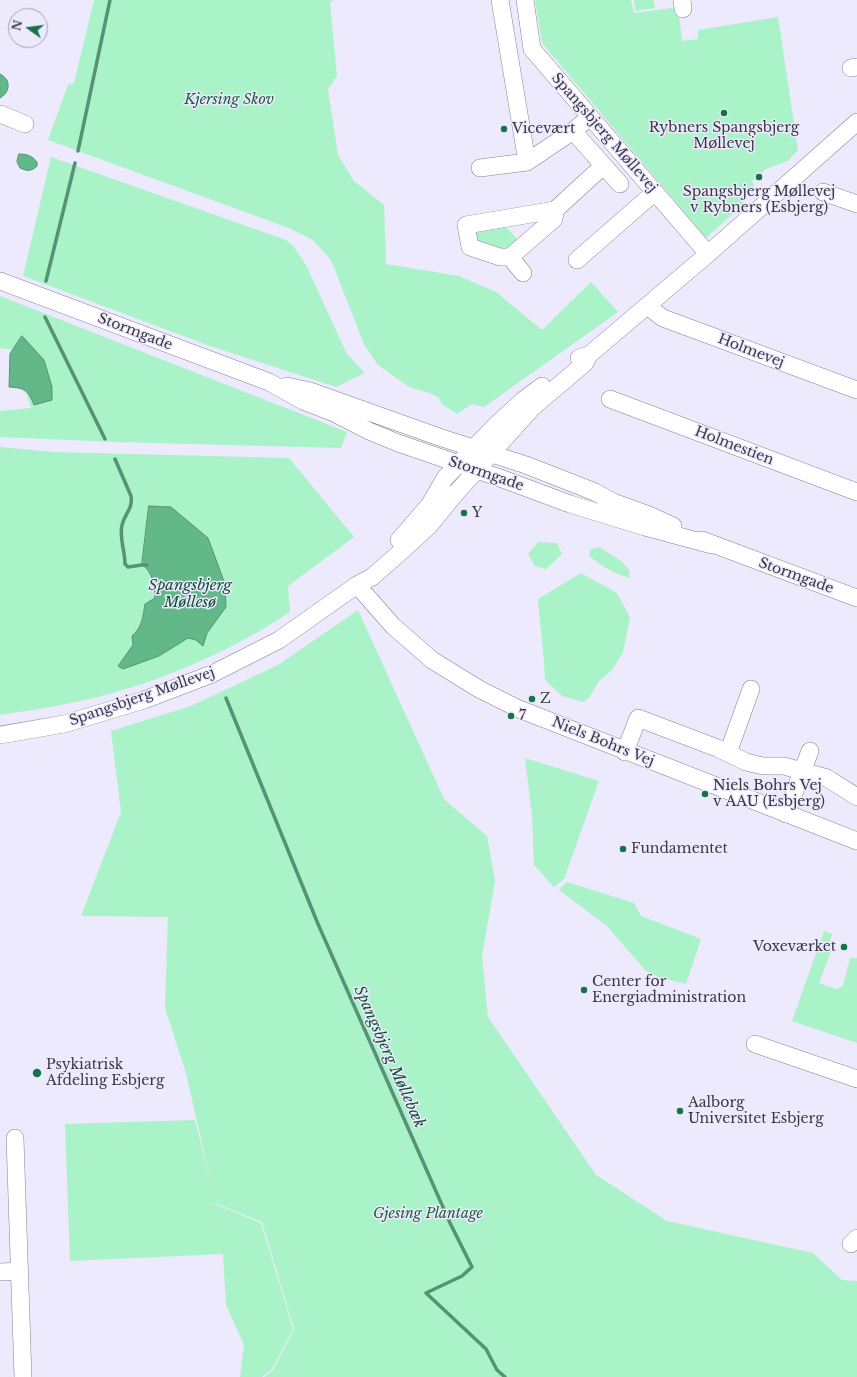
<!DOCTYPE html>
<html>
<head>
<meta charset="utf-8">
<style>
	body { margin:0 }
	#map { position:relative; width:857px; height:1377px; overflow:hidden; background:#edeafe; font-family:"Libre Baskerville",serif }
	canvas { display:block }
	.north { position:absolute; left:8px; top:8px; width:40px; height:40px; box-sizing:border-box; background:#edeafe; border:1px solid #a5a3b2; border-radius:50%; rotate:284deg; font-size:11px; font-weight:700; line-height:16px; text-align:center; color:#393840 }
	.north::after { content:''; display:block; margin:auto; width:14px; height:18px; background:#167349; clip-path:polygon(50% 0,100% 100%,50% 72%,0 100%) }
</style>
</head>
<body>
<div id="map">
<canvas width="857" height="1377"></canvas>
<div class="north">N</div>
</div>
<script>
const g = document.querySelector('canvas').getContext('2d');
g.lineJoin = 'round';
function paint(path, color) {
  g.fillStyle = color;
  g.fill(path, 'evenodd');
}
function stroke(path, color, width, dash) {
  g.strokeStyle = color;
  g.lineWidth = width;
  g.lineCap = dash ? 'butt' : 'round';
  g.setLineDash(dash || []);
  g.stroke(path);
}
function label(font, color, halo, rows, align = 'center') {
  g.font = font + ' "Libre Baskerville",serif';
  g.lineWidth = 3;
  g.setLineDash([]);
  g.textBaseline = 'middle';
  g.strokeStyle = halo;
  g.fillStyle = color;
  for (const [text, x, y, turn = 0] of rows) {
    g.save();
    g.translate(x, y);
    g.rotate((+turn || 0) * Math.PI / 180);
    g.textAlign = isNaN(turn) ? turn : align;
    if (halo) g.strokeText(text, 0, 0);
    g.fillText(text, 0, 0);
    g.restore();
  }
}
paint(new Path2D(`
	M94,0H333L330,3L337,76L328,89L338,155L354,181L384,205L386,264L459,276L496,292L542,330L591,282L618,312L484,407L472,404L457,414L442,404L439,398L430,393L409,387L377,364L364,344L331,260L313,240L289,228L48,140L68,85L74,83Z
	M535,0H631L634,13L678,7L682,41L698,39V30L778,17L798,150L788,161L766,169L752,181L754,185L739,208L706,238L542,43Z
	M634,0H653L655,8L635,11Z
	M51,157L286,240L294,247L306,265L347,354L365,373L336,387L210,346L23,276Z
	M503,224L520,242L507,251L483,247L471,234L479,226Z
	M0,296L347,432L341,448L115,442L0,437V411L31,408L13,350L0,348Z
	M0,447L53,452L289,458L354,537L288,586L290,612C224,656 144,689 66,704C44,709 22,711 0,715ZM147,567L226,607L207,633L196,640L188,638L159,656L119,666C123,659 130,653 133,645C139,632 142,618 145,604L155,599L150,575Z
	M538,542L557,543L562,554L546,569L535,566L528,554Z
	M599,547L621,561L630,571L629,578C614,573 601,566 589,556L591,549Z
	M581,573L617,593L630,617L623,652L612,670L599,681L589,698L584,702L562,696L545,680C544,652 540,626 538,599Z
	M358,610L444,799L487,836L495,881L482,956L488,1017L596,1175L667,1221L813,1253L842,1280L857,1281V1377H264L273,1370L294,1329L262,1222L215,1203V1204L261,1223L293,1329L272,1369L262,1377H240L244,1345L226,1305L223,1254L70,1261L65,1124L195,1120L211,1184L186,1073L165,1008L168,917L81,916L121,812L111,731L191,706L278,665Z
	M525,758L599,781L564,879L554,887L534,865L532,816Z
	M567,882L634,903L641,916L701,939L686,984L658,977L645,970L607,926L559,890Z
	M824,931L832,934L830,941L832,948L819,983L836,989L843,986L850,958H857V1043L792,1021Z`), '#aaf2c7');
const water = new Path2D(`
	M0,74C11,79 11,92 0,98Z
	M19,154C28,154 32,156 37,162V166C31,172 27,171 20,168L17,162Z
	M22,336L44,360L52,387V400L34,405C28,390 25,388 9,387L10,354Z
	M149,506L171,507L208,538L225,584L226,607L207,633L203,646L196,640L188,638L159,656L123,669L118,666L133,645L132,636C142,628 143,616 145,604L155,598C154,588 153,570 142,565Z`);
paint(water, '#63b889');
stroke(water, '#569273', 1);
stroke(new Path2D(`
	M78,151L110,0
	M46,281L75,163
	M45,317L105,439
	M115,459L131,496C133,509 125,513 122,525C119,537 125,551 125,564L128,567L142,565H147
	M226,698L318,924L450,1223L472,1267L462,1276L426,1293L486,1349L497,1370L505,1377`), '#569273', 3.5);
const minor = new Path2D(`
	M500,0L527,162
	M525,0L532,49L708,254
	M682,0L683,9
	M851,68L857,67
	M0,114L25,124
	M573,131L620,184
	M480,168L527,162L573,131L590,117
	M823,192L857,204
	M555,210L554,219L510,257H500L470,247L466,225L555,210L603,166
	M510,257L523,273
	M577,260L655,192
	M0,281L269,382L303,401L332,412L369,431L398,443L500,478L570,504L645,527L712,545
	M647,306L663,318L857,390
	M579,358L589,355L708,254L857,122
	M287,386L310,391L439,437L526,465L595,492L613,502L649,515L673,526
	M610,399L857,492
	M399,540L430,504L445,478L497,424L522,401L542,386
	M702,540L857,598
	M357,585L393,626L432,660L479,689L519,709L857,841
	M0,735L64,724L144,700L212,674L279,640L357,585L372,577L404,549L429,526L456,493L532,408L585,363L589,355
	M625,752L638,718L717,748L746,762L763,766H784L827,778L857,797
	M728,753L751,689
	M786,814L810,751
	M755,1044L857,1079
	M15,1138L23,1377
	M851,1244L857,1238
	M0,1272L20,1271`);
stroke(minor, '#848193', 18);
stroke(minor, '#fff', 17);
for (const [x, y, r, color] of [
	[724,113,4,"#167349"],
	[504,129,4,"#167349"],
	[759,177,4,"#167349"],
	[464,513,4,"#167349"],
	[532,699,4,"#167349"],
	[511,716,4,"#167349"],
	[705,794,4,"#167349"],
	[623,849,4,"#167349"],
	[844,947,4,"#167349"],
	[584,990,4,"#167349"],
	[37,1073,5,"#167349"],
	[680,1111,4,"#167349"]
]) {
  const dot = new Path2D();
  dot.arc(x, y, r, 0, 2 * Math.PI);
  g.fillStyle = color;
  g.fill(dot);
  stroke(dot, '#edeafe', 1.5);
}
label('italic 14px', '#1e5c3d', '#edeafe', [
	["Kjersing Skov",229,100],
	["Gjesing Plantage",428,1214]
]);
label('14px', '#393840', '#edeafe', [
	["Rybners Spangsbjerg",724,128,"center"],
	["Møllevej",724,144,"center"],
	["Vicevært",512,129],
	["Spangsbjerg Møllevej",759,192,"center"],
	["v Rybners (Esbjerg)",759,208,"center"],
	["Y",472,513],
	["Z",540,699],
	["7",519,716],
	["Niels Bohrs Vej",713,786],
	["v AAU (Esbjerg)",713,802],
	["Fundamentet",631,849],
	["Voxeværket",836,947,"right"],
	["Center for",592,982],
	["Energiadministration",592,998],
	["Psykiatrisk",46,1065],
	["Afdeling Esbjerg",46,1081],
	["Aalborg",688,1103],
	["Universitet Esbjerg",688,1119]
], 'left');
label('14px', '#393840', '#edeafe', [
	["Spangsbjerg Møllevej",604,133,49],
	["Stormgade",135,332,21],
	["Holmevej",751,351,21],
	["Holmestien",734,446,21],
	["Stormgade",486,474,19],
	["Stormgade",796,576,20],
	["Spangsbjerg Møllevej",142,697,-19],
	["Niels Bohrs Vej",603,742,22]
]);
label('italic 15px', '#0e5032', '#edeafe', [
	["Spangsbjerg",190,586],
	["Møllesø",190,603],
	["Spangsbjerg Møllebæk",389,1057,66]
]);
</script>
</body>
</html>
